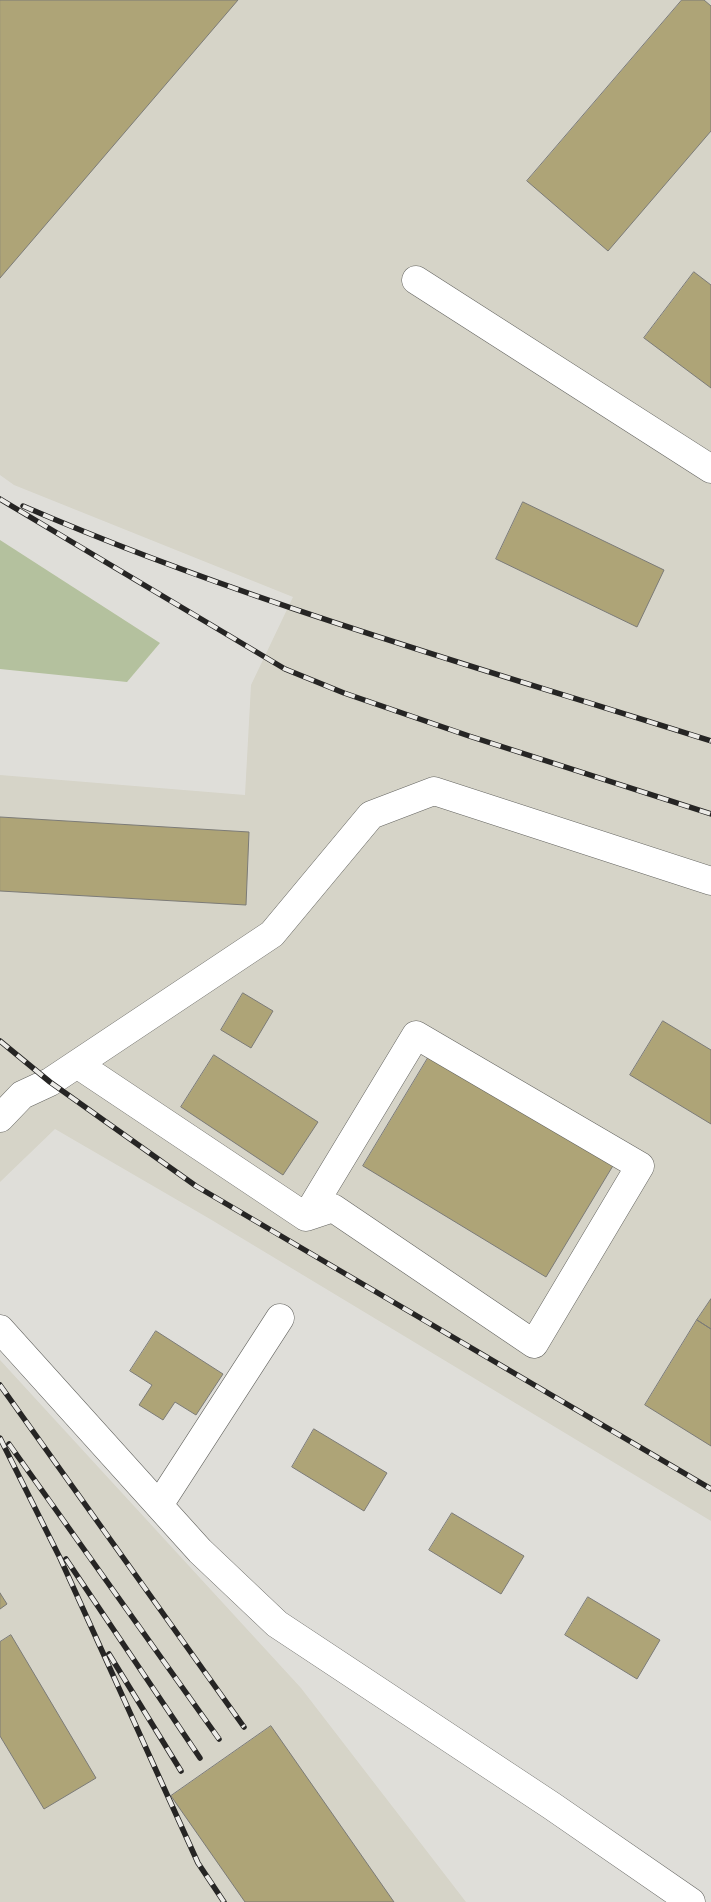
<!DOCTYPE html>
<html>
<head>
<meta charset="utf-8">
<style>
	body { margin:0 }
	canvas { display:block; background:#dfded9 }
</style>
</head>
<body>
<canvas width="711" height="1902"></canvas>
<script>
const g = document.querySelector('canvas').getContext('2d');
g.lineJoin = 'round';
function paint(path, color) {
  g.fillStyle = color;
  g.fill(path, 'evenodd');
}
function stroke(path, color, width, dash) {
  g.strokeStyle = color;
  g.lineWidth = width;
  g.lineCap = dash ? 'butt' : 'round';
  g.setLineDash(dash || []);
  g.stroke(path);
}
paint(new Path2D(`
	M0,0H711V1521L210,1219L55,1129L0,1182V775L245,795L251,685L293,597L14,485L0,475Z
	M0,1360L301,1688L466,1902H0Z`), '#d6d4c8');
paint(new Path2D(`
	M0,540L160,643L127,682L0,669Z`), '#b4c19e');
const building = new Path2D(`
	M0,0H238L0,278Z
	M682,0H704L711,6V131L608,251L527,181Z
	M694,272L711,285V388L644,338Z
	M523,502L664,570L637,627L496,559Z
	M0,817L249,832L246,905L0,891Z
	M243,993L273,1011L251,1048L221,1030Z
	M663,1021L711,1050V1124L630,1075Z
	M431,1053L614,1164L546,1277L363,1166Z
	M214,1055L318,1122L283,1175L181,1107Z
	M711,1299V1329L697,1320Z
	M697,1320L711,1329V1446L645,1405Z
	M156,1331L223,1374L196,1415L175,1402L163,1420L139,1405L152,1385L130,1371Z
	M314,1429L387,1473L364,1511L292,1467Z
	M452,1513L524,1556L501,1594L429,1550Z
	M0,1593L7,1604L0,1609Z
	M588,1597L660,1640L637,1679L565,1635Z
	M11,1635L96,1778L44,1809L0,1736V1642Z
	M271,1726L394,1902H245L171,1796Z`);
paint(building, '#aea477');
stroke(building, '#7c7b77', 1);
const minor = new Path2D(`
	M416,280L711,469
	M77,1064L306,1217L333,1208L534,1344L640,1166L416,1035L306,1217
	M0,1118L22,1095L50,1082L272,934L371,815L434,791L711,881
	M0,1329L200,1551L277,1624L552,1806L691,1902
	M159,1505L280,1318`);
stroke(minor, '#646460', 29);
stroke(minor, '#fff', 28);
const rail = new Path2D(`
	M0,499L285,669L344,693L469,736L711,814
	M23,506C245,602 481,668 711,741
	M0,1041L50,1082L196,1186L711,1489
	M0,1385L244,1727
	M0,1438L60,1558L198,1863L224,1902
	M9,1444L219,1739
	M66,1559L200,1758
	M109,1654L181,1771`);
stroke(rail, '#262524', 5.5);
stroke(rail, '#ecebe7', 4, [11]);
</script>
</body>
</html>
